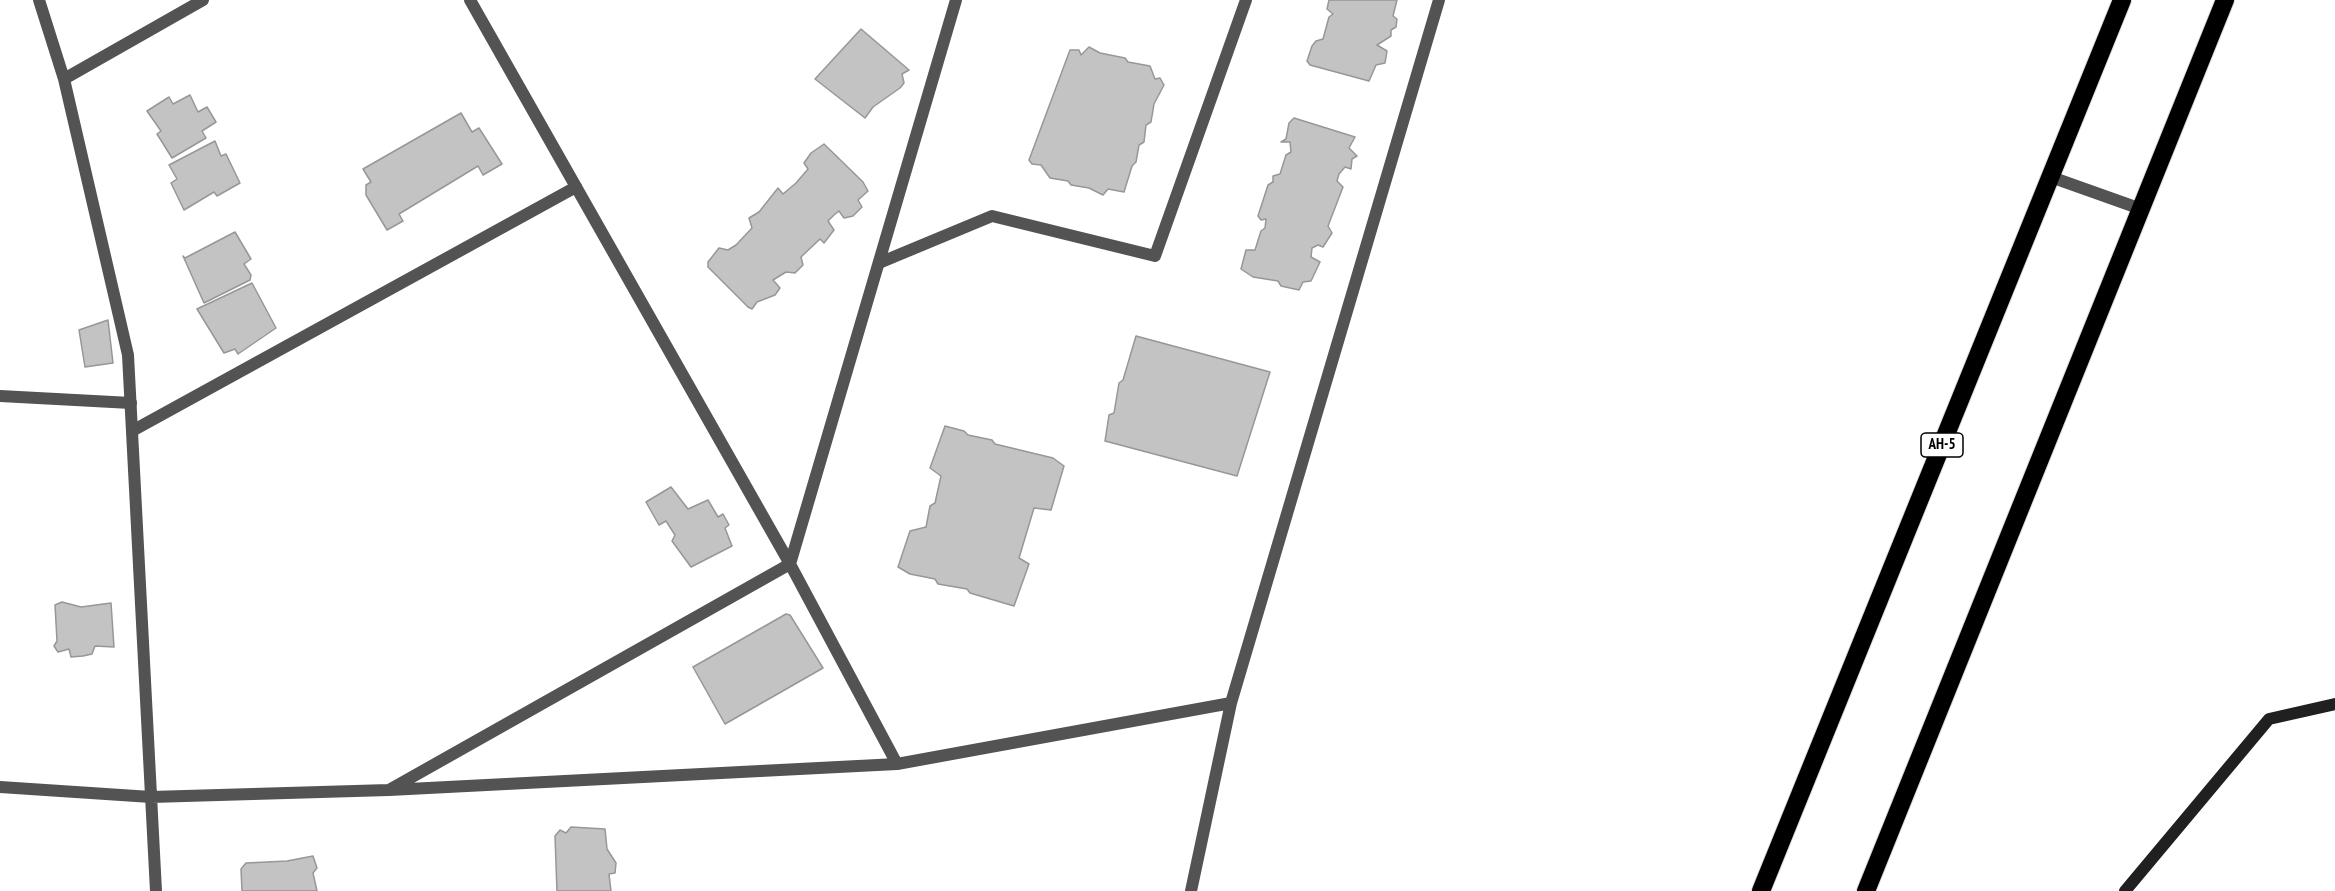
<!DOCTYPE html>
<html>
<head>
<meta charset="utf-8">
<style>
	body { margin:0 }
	canvas { display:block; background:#fff }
</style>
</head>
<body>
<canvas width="2335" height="891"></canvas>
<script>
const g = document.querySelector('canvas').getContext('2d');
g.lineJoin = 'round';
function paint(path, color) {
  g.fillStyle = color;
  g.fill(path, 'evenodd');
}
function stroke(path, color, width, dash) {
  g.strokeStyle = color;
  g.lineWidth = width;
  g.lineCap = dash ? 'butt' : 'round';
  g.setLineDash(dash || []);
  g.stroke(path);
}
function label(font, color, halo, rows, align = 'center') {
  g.font = font + ' "PT Sans Narrow",sans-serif';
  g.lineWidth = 4.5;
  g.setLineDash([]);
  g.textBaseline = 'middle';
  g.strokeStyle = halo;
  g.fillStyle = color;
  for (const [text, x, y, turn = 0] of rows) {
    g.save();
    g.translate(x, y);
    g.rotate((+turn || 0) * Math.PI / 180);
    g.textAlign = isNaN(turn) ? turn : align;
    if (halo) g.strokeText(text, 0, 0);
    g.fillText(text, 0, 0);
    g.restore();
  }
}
const building = new Path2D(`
	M1329,0H1397L1393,16L1397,19L1396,27L1391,30V36L1377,45L1387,51L1385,63L1376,65L1369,81L1310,65L1307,61L1312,46L1316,41L1323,39L1329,17L1333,14L1327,9Z
	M861,29L909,70L902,74L904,83L900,88L873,107L865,118L815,79Z
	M1089,47L1100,53L1125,58L1128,62L1150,66L1155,79L1160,78L1164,85L1154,104L1151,122L1146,125L1144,142L1139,145L1136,162L1132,166L1124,192L1108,189L1103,195L1089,188L1071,185L1068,181L1050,178L1041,165L1032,164L1029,160L1070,50H1079L1081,55Z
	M190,95L198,112L207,107L216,122L202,131L206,138L172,158L157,134L161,131L147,111L169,97L173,104Z
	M461,113L472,132L479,128L502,164L483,175L478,166L399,214L403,221L387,230L366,195V185L371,182L363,169Z
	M1294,118L1355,137L1349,148L1357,156L1352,159L1351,169L1345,167L1339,174L1337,181L1343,187L1328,226L1332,233L1323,247L1318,245L1312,248L1311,257L1320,262L1311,281L1303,282L1299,290L1281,286L1278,281L1253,277L1241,269L1246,250H1255L1261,231L1265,228L1266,219L1261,220L1258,216L1268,185L1273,182V176L1280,174L1286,155L1291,152L1290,142H1281L1286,139L1289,123Z
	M215,141L221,156L226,154L240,183L217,196L214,192L184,210L171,183L177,179L169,165Z
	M824,144L863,182L868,191L858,200L862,207L853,216L844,218L839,211L834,215L828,221L834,230L824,243L820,239L801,257L803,265L795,273L786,272L773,280L780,288L775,295L757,302L752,309L748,307L708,267V262L719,248L728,250L736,245L752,228L749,218L759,212L778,188L783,194L796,183L808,169L804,163L811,153Z
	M235,232L251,259L244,264L251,275L250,280L204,303L183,256L185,258Z
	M252,283L276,328L238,354L235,349L224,353L197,309Z
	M108,320L113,363L85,367L79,330Z
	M1136,336L1270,372L1237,476L1105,441L1109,415L1114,413L1119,383L1123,380Z
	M945,426L964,431L968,435L992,440L995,444L1053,458L1064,466L1051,510L1034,508L1019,558L1029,564L1014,606L970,593L967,589L938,584L935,579L910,574L898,567L910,531L926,527L930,506L935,503L941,476L930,468Z
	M671,487L688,509L708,500L718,517L723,514L729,525L725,528L732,546L691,567L672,541L675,535L666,521L659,525L646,502Z
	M62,602L81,607L111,603L114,647L95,646L92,654L83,656L71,657L69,649L58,652L54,646L57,641L55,605Z
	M786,614L790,615L823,668L725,724L693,667Z
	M571,827L605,829L607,849L616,863L615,873L609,874L611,891H557L555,836L560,830L566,833Z
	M313,856L317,868L313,873L317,891H242L241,869L246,863L287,861Z`);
paint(building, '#c3c3c3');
stroke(building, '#979797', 1.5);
const highway = new Path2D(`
	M1761,891L2122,0
	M1866,891L2225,0`);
stroke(highway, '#dbdbdb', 20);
stroke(new Path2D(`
	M2051,177L2141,209
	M879,263L992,216L1155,256L1246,0
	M0,396L131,403
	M132,431L576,187`), '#535353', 12);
stroke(new Path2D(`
	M39,0L64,79L128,355L156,891
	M470,0L790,564L897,764
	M64,79L203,0
	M0,787L151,797L389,790L790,564L956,0
	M389,790L897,764L1231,703L1439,0
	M1191,891L1231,703`), '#535353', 12);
stroke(new Path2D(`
	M2125,891L2269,719L2335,704`), '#202020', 12);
stroke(highway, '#000', 18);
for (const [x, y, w] of [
	[1942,445,42]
]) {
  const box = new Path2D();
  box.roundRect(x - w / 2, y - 12, w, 24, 4.5);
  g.fillStyle = '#fff';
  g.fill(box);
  stroke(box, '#000', 1.5);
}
label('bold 15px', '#000', null, [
	["AH-5",1942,445]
]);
</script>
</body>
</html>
